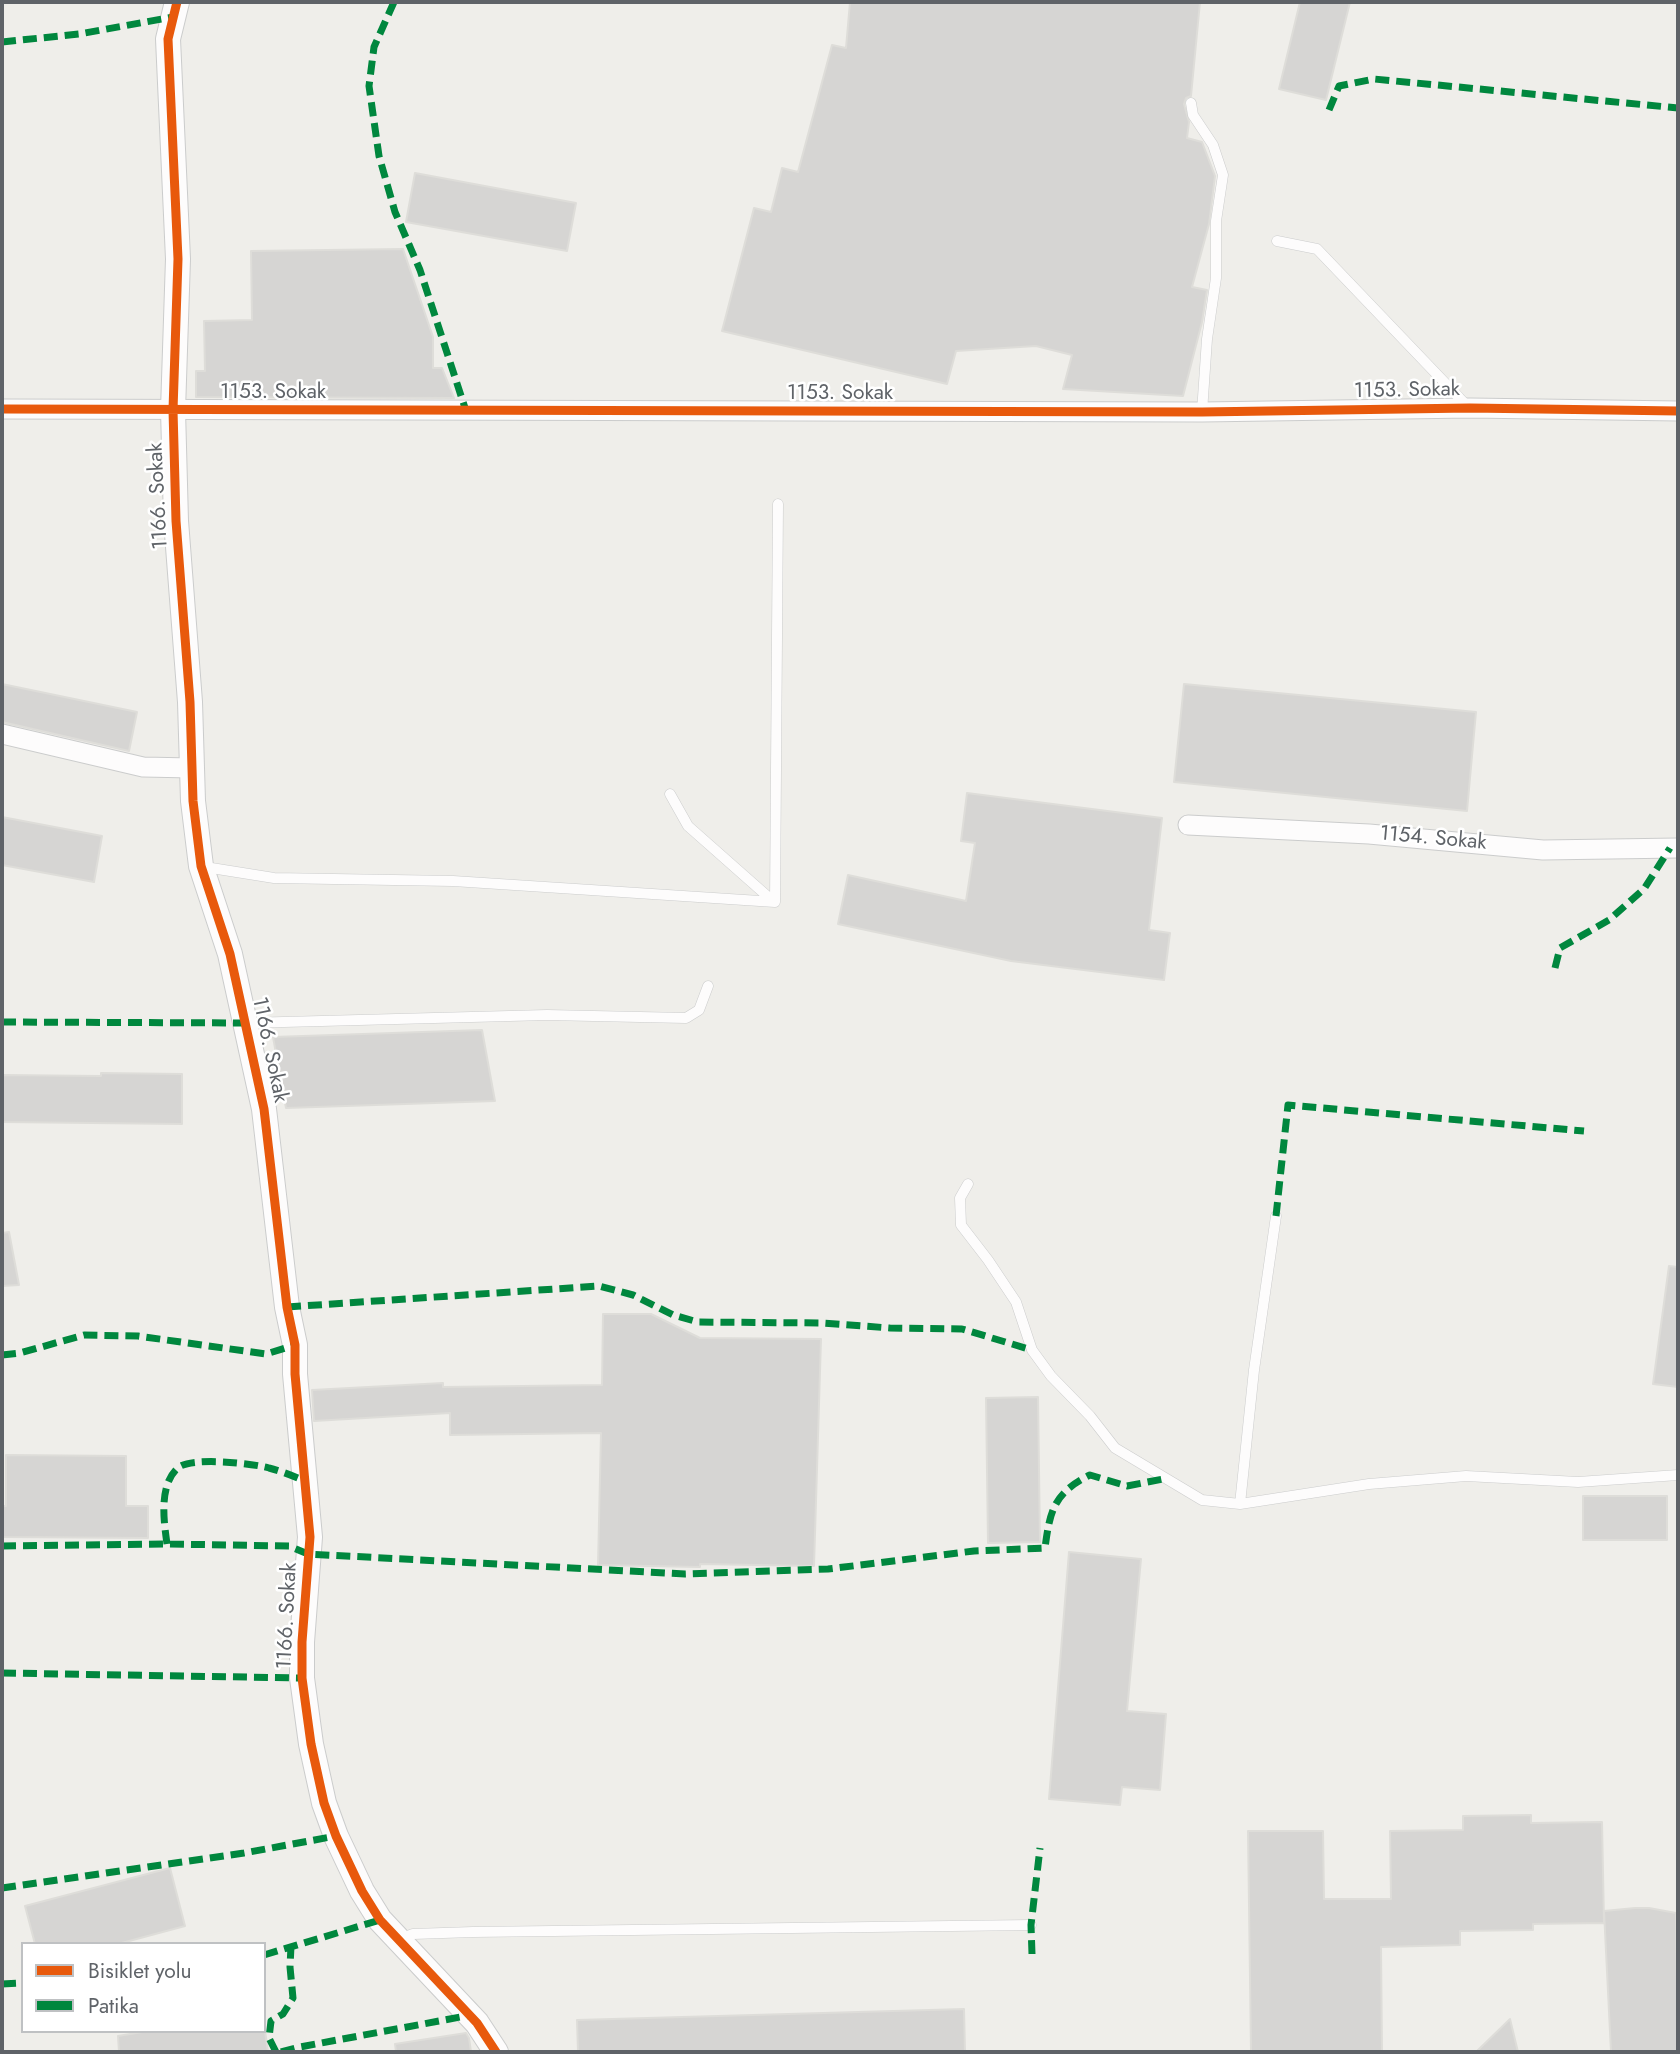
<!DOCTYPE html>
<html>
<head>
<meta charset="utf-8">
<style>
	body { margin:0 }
	#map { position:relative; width:1680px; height:2054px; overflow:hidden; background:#efeeea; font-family:Jost,sans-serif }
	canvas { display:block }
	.frame { position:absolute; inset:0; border:4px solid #5f6368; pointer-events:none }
	.legend { position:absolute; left:21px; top:1942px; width:245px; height:91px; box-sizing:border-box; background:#fff; border:2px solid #bfc1c3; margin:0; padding:9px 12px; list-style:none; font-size:21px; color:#5f6368 }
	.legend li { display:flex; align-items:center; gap:14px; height:35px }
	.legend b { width:35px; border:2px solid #bfc1c3 }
</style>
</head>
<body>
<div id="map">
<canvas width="1680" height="2054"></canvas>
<div class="frame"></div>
<ul class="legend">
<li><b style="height:9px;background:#e8590c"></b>Bisiklet yolu</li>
<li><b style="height:9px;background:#00873e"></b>Patika</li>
</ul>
</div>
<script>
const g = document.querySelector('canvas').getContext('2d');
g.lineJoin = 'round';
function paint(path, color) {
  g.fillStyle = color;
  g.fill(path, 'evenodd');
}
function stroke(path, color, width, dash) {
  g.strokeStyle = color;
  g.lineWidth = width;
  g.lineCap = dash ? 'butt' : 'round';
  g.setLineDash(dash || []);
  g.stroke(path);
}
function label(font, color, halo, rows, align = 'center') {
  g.font = font + ' Jost,sans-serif';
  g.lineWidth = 5;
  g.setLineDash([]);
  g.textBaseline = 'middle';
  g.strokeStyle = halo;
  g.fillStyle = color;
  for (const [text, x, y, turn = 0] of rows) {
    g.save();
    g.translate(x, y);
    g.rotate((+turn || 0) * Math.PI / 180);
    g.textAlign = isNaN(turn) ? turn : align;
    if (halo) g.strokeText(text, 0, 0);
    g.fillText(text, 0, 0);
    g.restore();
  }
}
const building = new Path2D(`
	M850,2H1200L1191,96L1186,98L1184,104L1189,122L1187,138L1202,142L1215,176L1209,224L1192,287L1207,290L1202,322L1183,396L1063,389L1072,355L1036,346L956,351L947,384L722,331L754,208L771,212L782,168L798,172L832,45L846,48Z
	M1300,2H1350L1326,100L1279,89Z
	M415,173L576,203L567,251L406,222Z
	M403,249L433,337V368H442L454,398L196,397V371H205L204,321L252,320L251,251Z
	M2,684L137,712L129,751L2,722Z
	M1184,684L1476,712L1467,811L1174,782Z
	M967,793L1162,818L1149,930L1170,933L1164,980L1011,961L838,924L848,875L966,901L975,843L961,841Z
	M2,817L102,836L94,882L2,865Z
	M482,1030L495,1101L286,1108L273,1037Z
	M101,1073L182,1074V1124L2,1122V1075L101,1076Z
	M9,1232L19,1285L2,1286V1233Z
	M1669,1266L1678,1267V1387L1653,1384Z
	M603,1314H651L700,1338L821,1339L814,1566L700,1564V1567L598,1565L601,1433L450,1435V1413L314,1421L312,1390L443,1383V1387L602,1385Z
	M1038,1397L1040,1542L988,1543L986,1398Z
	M6,1455L126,1456V1506H148V1538L2,1537V1506H6Z
	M1583,1496H1667V1540H1583Z
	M1069,1552L1141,1559L1127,1711L1166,1714L1160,1790L1122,1787L1120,1805L1049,1799Z
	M1531,1815V1823L1602,1822L1604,1923L1533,1924V1930L1460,1931V1945L1381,1947L1382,2052H1251L1248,1831H1323L1324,1899H1391L1390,1831L1463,1830V1816Z
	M170,1868L185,1926L118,1944H35L25,1906Z
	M1635,1908H1649L1676,1913L1678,2052H1611L1604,1911Z
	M964,2009L965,2052H578L577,2020Z
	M1510,2019L1518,2052H1476Z
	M148,2031H265L268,2052H119L118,2036Z
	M466,2033L469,2038L471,2052H396L395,2044Z`);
paint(building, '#d6d5d3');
stroke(building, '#deddd9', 2);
const service = new Path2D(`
	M1191,103L1193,115L1213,145L1223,175L1216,221V278L1207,339L1202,412
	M1277,241L1317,249L1469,408
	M670,794L688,826L774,902
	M205,867L274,878L453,881L775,902L778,504
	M246,1023L547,1015L686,1018L699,1010L708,986
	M968,1184L960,1198L961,1225L988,1260L1016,1302L1032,1350L1051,1376L1090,1416L1115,1448L1202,1500L1240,1504L1369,1484L1466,1476L1578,1482L1678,1475
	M1240,1504L1254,1370L1276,1216
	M400,1939L413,1934L473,1932L1031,1925`);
const minor = new Path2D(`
	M2,409L1202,412L1470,408L1678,411
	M2,734L143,767L192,768
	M1188,825L1369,834L1543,850L1678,848`);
const tertiary = new Path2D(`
	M177,2L168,39L178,259L173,410L176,521L190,702L193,801L201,866L230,954L264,1109L287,1307L295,1345V1374L310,1537L302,1642V1678L311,1744L324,1803L336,1836L362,1891L380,1920L477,2023L496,2052`);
stroke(service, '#cbcccc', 11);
stroke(minor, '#cbcccc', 21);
stroke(tertiary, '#cbcccc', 26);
stroke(service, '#fdfcfc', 10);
stroke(minor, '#fdfcfc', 19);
stroke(tertiary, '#fdfcfc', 24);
stroke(new Path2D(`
	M394,2L374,47L369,86L379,156L395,212L420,270L466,411
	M2,42L79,34L173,17
	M1329,110L1339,86L1374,79L1678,108
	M1555,968L1560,948L1609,920L1644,889L1670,848
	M2,1022L245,1023
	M1276,1216L1288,1105L1584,1131
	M287,1307L599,1286L633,1295L673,1315L698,1322L821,1323L890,1328L962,1329L1032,1350
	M2,1355L20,1353L84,1335L138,1336L266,1354L295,1345
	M167,1544C164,1522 158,1484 179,1467C193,1457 251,1463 269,1468C281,1471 293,1476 305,1481
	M2,1546L167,1544L289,1546L308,1554L685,1574L828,1569L974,1551L1045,1548C1050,1510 1054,1493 1090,1475L1127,1486L1163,1479
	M2,1673L302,1678
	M2,1888L244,1853L336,1836
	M1032,1954L1031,1925L1040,1848
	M264,1955L380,1920
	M2,1984L23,1983
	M276,2052L269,2038L271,2021L283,2014L293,1998L290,1967L291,1946
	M281,2052L300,2047L471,2015`), '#00873e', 7, [14, 7]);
stroke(new Path2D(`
	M177,2L168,39L178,259L173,410L176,521L190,702L193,801L201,866L230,954L264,1109L287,1307L295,1345V1374L310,1537L302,1642V1678L311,1744L324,1803L336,1836L362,1891L380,1920L477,2023L496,2052
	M2,409L1202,412L1470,408L1678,411`), '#e8590c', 9);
label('21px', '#5f6368', '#fff', [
	["1153. Sokak",1407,391,-1],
	["1153. Sokak",273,393],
	["1153. Sokak",840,394],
	["1166. Sokak",159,496,-93],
	["1154. Sokak",1433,839,5],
	["1166. Sokak",269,1050,78],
	["1166. Sokak",288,1616,-87]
]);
</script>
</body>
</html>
